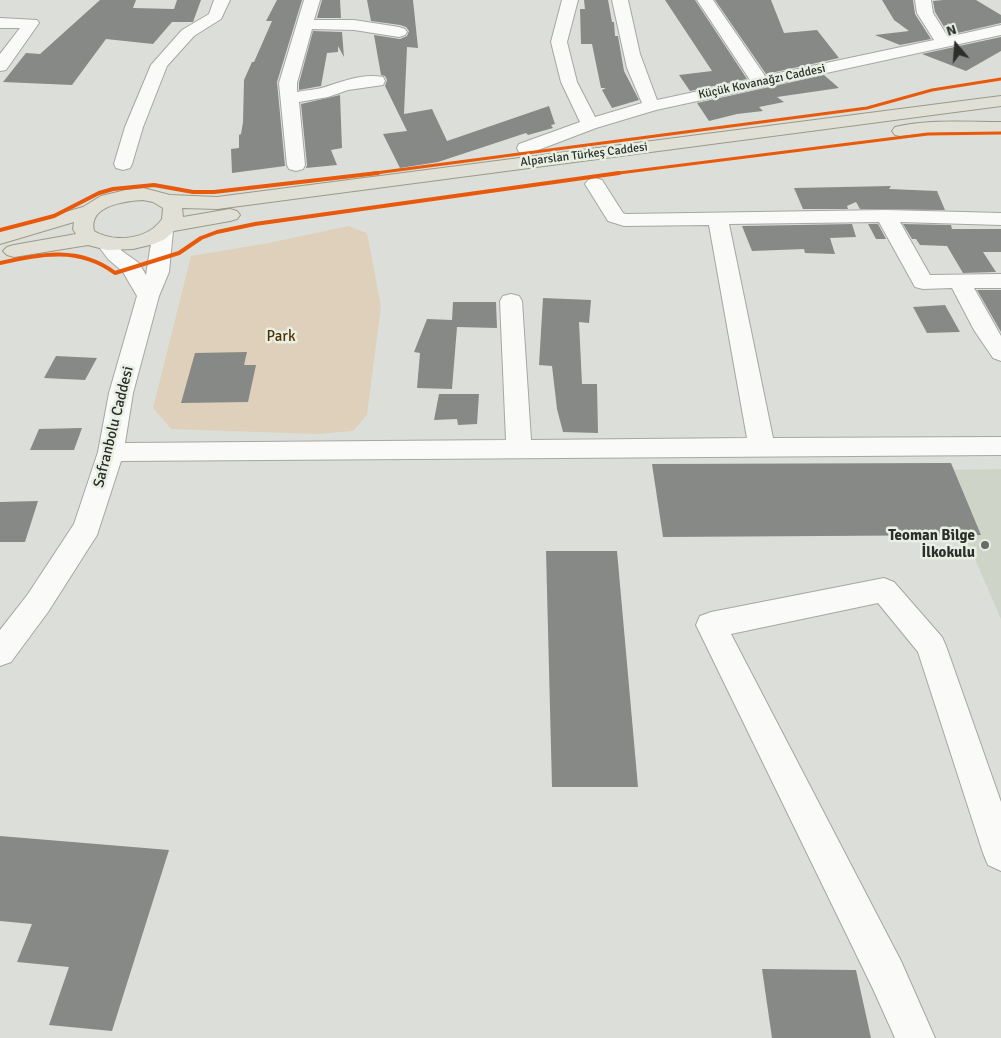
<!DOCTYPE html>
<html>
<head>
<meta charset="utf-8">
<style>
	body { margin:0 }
	#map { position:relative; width:1001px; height:1038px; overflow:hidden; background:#dcdfd9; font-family:Signika,sans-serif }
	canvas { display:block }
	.north { position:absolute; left:931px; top:20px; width:50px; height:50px; -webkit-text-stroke:4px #e8efe3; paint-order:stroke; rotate:342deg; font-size:14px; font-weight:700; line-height:20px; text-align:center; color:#2b2e29 }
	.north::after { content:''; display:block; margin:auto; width:18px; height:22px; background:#2b2e29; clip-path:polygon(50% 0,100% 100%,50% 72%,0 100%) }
</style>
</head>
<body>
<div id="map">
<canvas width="1001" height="1038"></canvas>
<div class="north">N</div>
</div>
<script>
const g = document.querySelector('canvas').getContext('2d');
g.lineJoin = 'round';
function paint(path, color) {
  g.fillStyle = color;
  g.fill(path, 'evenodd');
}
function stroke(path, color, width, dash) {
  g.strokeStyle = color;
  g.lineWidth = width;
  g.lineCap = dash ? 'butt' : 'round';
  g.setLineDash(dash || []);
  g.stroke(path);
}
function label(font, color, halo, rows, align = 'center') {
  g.font = font + ' Signika,sans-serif';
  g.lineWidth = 5;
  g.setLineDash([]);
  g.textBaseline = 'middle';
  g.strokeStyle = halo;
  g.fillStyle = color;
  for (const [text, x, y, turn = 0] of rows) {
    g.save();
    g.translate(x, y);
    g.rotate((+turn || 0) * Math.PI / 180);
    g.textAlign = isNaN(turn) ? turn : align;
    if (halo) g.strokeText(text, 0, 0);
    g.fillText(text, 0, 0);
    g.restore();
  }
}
paint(new Path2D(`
	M1001,469V619L936,470Z`), '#ced5c8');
paint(new Path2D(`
	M348,226L367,233L381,306L367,415L353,431L316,434L171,429L153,408L191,256L269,243Z`), '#dfd0bb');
paint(new Path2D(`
	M100,0H136L133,8L174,9L177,0H201L193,22H172L153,44L106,39L72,85L3,82L26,53L40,54Z
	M277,0H302L277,82L285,166L232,173L231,149L239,148V135L241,134L243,122L244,80L252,62H254L272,21H266Z
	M322,0H340L341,18H317Z
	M367,0H413L418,48L407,47L404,114L432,109L447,141L549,106L555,124L551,125L553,128L528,135L526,133L438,162L400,168L383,134L407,131L385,86L387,80L385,76L381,75L374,35L400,39L407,36L409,31L406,27L400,25L371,21Z
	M584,0H608L612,22H614L615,36H618L624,71L639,100L612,108L602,90L606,88H601L592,44H581L580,9H585Z
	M665,0H695L747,79L690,91L679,75L712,71Z
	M715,0H771L784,33L817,30L839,58L766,74Z
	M882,0H913L915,14L931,39L900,45L875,35L909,31L894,20Z
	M943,0H976L1001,15V23L949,35L935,12L933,1Z
	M313,31L342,32L344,57L338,46V52L327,53L321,86L299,90V83Z
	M1001,37V51L966,71L922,54Z
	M824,75L839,88L777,97L784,102L759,107L763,111L737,114L709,121L697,103Z
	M340,95L342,148L331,150L337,165L306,168L307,165L301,104Z
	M891,186L889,189L937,191L945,210L860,209L856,202L847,206L848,209H803L794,188Z
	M852,224L856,237L830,238L835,254L805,253L804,249L752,251L742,226Z
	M868,224H878L886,239H876Z
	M903,224L951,225L952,229H1001V252H983L996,272L963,273L947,246L920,245L916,239H912Z
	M977,290H1001V332Z
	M543,298L591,300L589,323L579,322L582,384H597L598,433L563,432L557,409L552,366L539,365Z
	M453,302H496L497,328L457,327L452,389L417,388L420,353L414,352L427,319L452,320Z
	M945,305L960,332L927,333L913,307Z
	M247,352L244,365H256L248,402L181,403L195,353Z
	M56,356L97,358L85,380L44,378Z
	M439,394H479L477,424L458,425L457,419L434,420Z
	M82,428L74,450H30L39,429Z
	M951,463L981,535L663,537L652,464Z
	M38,501L25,542H0V502Z
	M546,551H617L638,787H552Z
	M0,836L169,850L112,1031L49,1025L69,967L17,962L32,924L0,921Z
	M762,969L856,970L871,1038H772Z`), '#868985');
const minor = new Path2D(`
	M214,0H230L221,19L194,36L167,66L143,127L132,164L130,168L123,170L116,168L114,164L125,127L151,65L182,30L209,14Z
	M304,0H320L314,20H354L399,27L405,29L407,32L405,35L399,37L354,30L312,29L297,83V92C306,90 316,90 325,87C343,81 364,73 383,77L385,81L383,85L348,90L328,97L299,102L305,165L303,169L296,171L289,169L287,165L279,83Z
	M562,0H578L567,42L577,82L595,117L642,103L627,68L612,0H628L640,54L657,100L750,80L697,0H713L765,76L934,40L917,13L915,0H931L933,13L948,37L1001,25V35L656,110L596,128L533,152L526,154L519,152L517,148L519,144L580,122L561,82L551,42Z
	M0,18L37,20L39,23L6,70L0,71V54L20,28H0Z
	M595,178L602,180L623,213L626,214L886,210L1001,213V225L900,222L930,275L1001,274V288H974L1001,336V361L993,358L974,330L952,288L923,289L915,287L879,222L729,224L773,438L1001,437V455L121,461L97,535L48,612L11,662L0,666V630L28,594L74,524L98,452L109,393L137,296L123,272L108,259L97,244L100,240L107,238L114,240L122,251L139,263L146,275L153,231L156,227L163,225L170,227L173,231L169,272L159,296L133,393L125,443L506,440L500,301L503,296L511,294L519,296L522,301L531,440L747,438L709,225L624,226L608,221L585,184L588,180Z
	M884,578L894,582L942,637L946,646L1001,802V871L988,865L983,853L918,652L878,603L731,634L901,961L935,1038H895L873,989L696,625L700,616L711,612Z`);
const major = new Path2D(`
	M1001,96V106L217,209L182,208L183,217L230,209L237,211L240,215L237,219L230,221L174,231L165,239L154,244L133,249L107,250L88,245L14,257L7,255L3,251L7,247L14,245L76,234L73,229L74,222L0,244V231L83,207L101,196L126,190L143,188L170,195L217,197ZM143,200L153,202L163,208L162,219C148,240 114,243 94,231C88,205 126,201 143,200Z
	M1001,122V132L929,133L901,136L895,135L892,131L895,127C929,119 966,122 1001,122Z`);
stroke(minor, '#a5a7a3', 2);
stroke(major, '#9b9a86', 2);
paint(minor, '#fafaf9');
paint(major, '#e0e0d6');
stroke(new Path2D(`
	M368,174L867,108L932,90L1001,79
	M611,174L928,134L1001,133`), '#e8590c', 3);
stroke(new Path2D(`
	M0,230L54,216L99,193L113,189L154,185L193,192H214L378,173
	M0,263C41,254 79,246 115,273L179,253L201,238L217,232L255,224L619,173`), '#e8590c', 4);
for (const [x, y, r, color] of [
	[985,545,5,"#696c67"]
]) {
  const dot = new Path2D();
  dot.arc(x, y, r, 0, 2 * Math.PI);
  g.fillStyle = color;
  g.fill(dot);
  stroke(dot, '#e8efe3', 2);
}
label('12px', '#2b2e29', '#e8efe3', [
	["Küçük Kovanağzı Caddesi",762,82,-12],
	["Alparslan Türkeş Caddesi",584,155,-7]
]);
label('15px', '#502f02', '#e8efe3', [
	["Park",281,337]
]);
label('15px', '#2b2e29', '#e8efe3', [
	["Safranbolu Caddesi",114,427,-76]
]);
label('bold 15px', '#2b2e29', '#e8efe3', [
	["Teoman Bilge",975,536],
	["İlkokulu",975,553]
], 'right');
</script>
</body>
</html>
